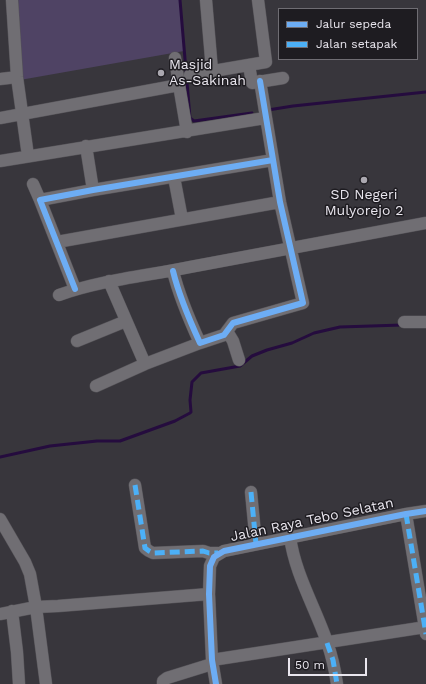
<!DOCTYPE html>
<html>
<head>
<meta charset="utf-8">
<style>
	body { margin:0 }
	#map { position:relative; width:426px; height:684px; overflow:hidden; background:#38363c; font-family:"Work Sans",sans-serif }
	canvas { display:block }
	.legend { position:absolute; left:278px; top:8px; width:140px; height:52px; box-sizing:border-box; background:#1e1c21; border:1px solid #6f6d73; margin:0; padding:5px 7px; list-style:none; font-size:12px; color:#e9e6ee }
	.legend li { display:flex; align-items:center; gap:8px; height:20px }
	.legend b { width:20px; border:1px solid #6f6d73 }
	.scale { position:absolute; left:288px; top:658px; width:79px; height:18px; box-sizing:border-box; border:2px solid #e9e6ee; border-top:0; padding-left:5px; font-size:12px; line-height:14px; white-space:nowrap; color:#e9e6ee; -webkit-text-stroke:3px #1e1c21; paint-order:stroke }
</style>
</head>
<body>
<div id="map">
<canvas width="426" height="684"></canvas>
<ul class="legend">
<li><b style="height:5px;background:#6dadf4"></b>Jalur sepeda</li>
<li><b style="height:5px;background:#4cb0f7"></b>Jalan setapak</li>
</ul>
<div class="scale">50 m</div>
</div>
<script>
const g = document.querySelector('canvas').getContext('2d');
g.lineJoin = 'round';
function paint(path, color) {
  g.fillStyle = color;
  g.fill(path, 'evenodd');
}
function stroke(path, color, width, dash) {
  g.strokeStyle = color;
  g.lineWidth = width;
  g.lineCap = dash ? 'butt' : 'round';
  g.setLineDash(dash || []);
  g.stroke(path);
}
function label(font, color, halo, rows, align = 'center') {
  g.font = font + ' "Work Sans",sans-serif';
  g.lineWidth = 3;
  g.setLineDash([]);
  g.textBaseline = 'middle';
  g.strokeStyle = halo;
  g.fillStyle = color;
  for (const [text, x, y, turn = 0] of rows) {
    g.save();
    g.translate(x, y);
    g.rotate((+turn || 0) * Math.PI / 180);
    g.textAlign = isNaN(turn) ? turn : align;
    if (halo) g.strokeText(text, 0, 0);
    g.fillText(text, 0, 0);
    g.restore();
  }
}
paint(new Path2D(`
	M16,0H180L184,51L20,80Z`), '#4f4364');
stroke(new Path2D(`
	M180,0L190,118L194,121L252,113
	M268,110L293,106L426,92
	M0,457L50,446L97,441H120L175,421L190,413L191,412L190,400L192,382L201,373L240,366L252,356L267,350L292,343L314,333L340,327L402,325`), '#250c3e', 3);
const minor = new Path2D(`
	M12,0L17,77L28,156
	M206,0L212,70
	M175,58L179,85
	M249,65L252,83L283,78
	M190,75L266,62L258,0
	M0,79L17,77
	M0,118L179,85L187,132
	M86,146L93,190
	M0,161L265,118
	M174,177L182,219
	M33,184L40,200
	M57,242L280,202
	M173,271C179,296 189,319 200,343L224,335L233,323L303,303L280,202L260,81
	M109,281L145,364
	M75,289L40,200L93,190L273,160
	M59,295C101,280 146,276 190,267C268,252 347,238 426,223
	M404,322H426
	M227,331L233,341L239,360
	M77,341L126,321
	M96,386L145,364L200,343
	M135,485L145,548L149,551L153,553L203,551L209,553H218
	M251,492L256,544
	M406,514L426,634
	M0,519L25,562L30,574L36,607L46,684
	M290,537C295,574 315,607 327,642C332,656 335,670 337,684
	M12,611L17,652L19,684
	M0,614L36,607L58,606L209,594
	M212,660L426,627
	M163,684V681L167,678L212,664
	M216,684L212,660L209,594L210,566L214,557L224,551L406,514L426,511`);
stroke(minor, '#555358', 13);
stroke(minor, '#706e73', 12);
stroke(new Path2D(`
	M135,485L145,548L149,551L153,553L203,551L209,553H218
	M251,492L256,544
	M406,514L426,634
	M327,643L333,660L337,684`), '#4cb0f7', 5, [10, 5]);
stroke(new Path2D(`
	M173,271C179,296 189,319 200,343L224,335L233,323L303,303L280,202L260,81
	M75,289L40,200L93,190L273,160
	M216,684L212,660L209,594L210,566L214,557L224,551L406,514L426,511`), '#6dadf4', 6);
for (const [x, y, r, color] of [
	[161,73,4,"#aba8b0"],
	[364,180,4,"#aba8b0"]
]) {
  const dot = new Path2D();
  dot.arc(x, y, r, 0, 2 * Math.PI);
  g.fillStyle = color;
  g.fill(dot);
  stroke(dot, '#1e1c21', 1.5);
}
label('14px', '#e9e6ee', '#1e1c21', [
	["Masjid",169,65],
	["As-Sakinah",169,81],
	["SD Negeri",364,195,"center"],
	["Mulyorejo 2",364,211,"center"]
], 'left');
label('14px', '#e9e6ee', '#1e1c21', [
	["Jalan Raya Tebo Selatan",312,520,-12]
]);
</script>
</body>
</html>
